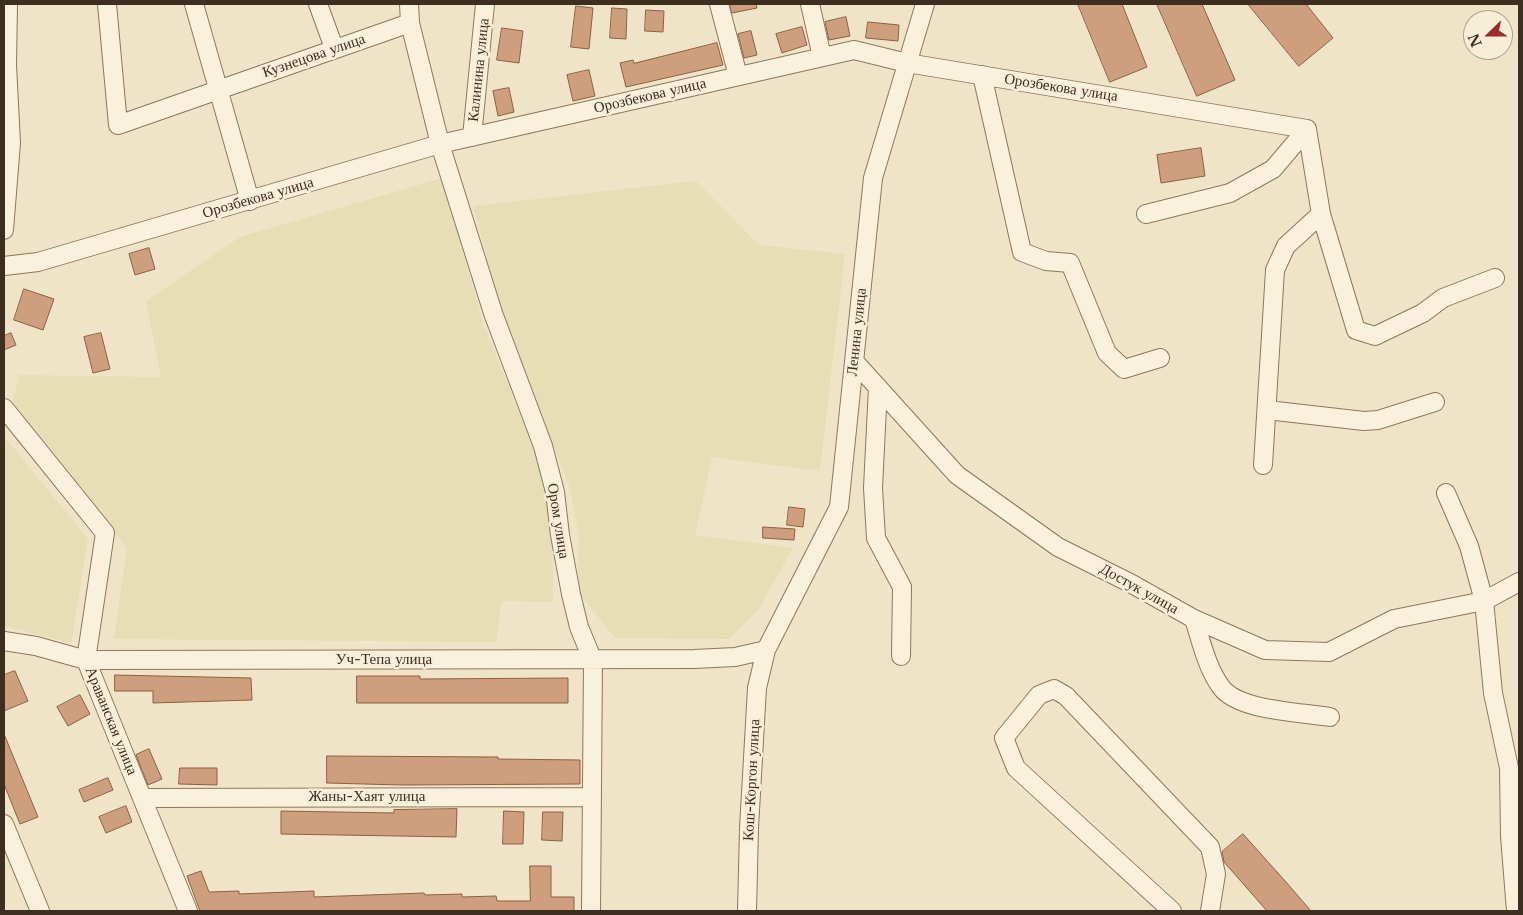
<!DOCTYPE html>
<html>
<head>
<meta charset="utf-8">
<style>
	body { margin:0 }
	#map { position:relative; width:1523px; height:915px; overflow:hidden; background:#f0e4c8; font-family:"Libre Baskerville",serif }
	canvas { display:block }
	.frame { position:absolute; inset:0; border:5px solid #3d2e20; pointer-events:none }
	.north { position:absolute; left:1463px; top:10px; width:50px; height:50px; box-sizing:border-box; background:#f7eed8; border:1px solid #ada18e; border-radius:50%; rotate:248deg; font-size:14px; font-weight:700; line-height:20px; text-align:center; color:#3d2e20 }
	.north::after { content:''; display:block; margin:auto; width:18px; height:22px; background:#9e2a2b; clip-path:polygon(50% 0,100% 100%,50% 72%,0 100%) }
</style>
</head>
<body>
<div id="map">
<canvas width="1523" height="915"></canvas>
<div class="frame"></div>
<div class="north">N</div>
</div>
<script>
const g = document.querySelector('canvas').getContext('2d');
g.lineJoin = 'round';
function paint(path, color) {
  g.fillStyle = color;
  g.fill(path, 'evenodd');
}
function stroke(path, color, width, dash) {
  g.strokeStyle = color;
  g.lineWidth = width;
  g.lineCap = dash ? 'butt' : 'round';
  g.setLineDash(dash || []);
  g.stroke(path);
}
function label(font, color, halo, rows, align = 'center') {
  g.font = font + ' "Libre Baskerville",serif';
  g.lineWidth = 5;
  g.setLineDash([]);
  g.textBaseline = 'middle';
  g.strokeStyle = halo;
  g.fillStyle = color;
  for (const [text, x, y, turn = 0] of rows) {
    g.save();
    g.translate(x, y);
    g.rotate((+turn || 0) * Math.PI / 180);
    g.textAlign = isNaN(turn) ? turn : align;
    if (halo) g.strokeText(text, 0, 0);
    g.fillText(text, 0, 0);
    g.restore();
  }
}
paint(new Path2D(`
	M442,178L482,320L552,495L553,602L502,601L496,642L114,639L127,548L12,403L19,375L161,377L146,301L240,237Z
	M696,181L759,245L845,254L820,471L712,457L695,535L793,548L759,609L729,639L615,638L577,590L579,537L569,486L501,311L473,206Z
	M4,436L88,539L71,643L4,626Z`), '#e6deb5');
const building = new Path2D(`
	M730,4H756L757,8L732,13Z
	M1078,4H1122L1147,67L1110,82Z
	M1157,4H1202L1235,80L1197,96Z
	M1248,4H1306L1333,38L1299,66Z
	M576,6L593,8L589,49L571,47Z
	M612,8L627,9L626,39L610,38Z
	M646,10L664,11L663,32L645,31Z
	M846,17L850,36L829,40L825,22Z
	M868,22L899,25L898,41L866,38Z
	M802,27L807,45L782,53L776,34Z
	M502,28L523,31L519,63L497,60Z
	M751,31L757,55L744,58L738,34Z
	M717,43L723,65L626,87L620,63L633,60L634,63Z
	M589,70L595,96L573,101L567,75Z
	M509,88L514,112L498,116L493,91Z
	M1201,148L1205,176L1161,183L1157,155Z
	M149,248L155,269L135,275L129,254Z
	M24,289L54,299L43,330L14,320Z
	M11,333L16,345L4,350V336Z
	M101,333L110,369L93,373L84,337Z
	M789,507L805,509L803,527L787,525Z
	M763,527L795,529L794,540L763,538Z
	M15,671L28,701L4,711V675Z
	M115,675L251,678L252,700L153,703V691H115Z
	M357,676H420V679L568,678V703H357Z
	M80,695L90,714L68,726L57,707Z
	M4,734L38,817L20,824L4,784Z
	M149,749L162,779L148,785L136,755Z
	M327,756L498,757V759L580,760V784L401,785L327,783Z
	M180,768H217V785L179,784Z
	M108,778L113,790L84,802L79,790Z
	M126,806L132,822L106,833L99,817Z
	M457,809L456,837L281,834V811L394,813V810Z
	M504,811L524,812L523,844H503Z
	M543,812H563L562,841L542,840Z
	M1243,834L1286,882L1311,911H1267L1224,862L1222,852Z
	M530,866H551V897H574V911H200L187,876L201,871L209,892L239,891V894L314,891V897L424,893L425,895L462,894V897L496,896L497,901H530Z`);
paint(building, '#cf9f7d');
stroke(building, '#8d5f41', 1);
const minor = new Path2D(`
	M107,4L118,125L410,23
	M194,4L250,201
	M318,4L334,48
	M409,4L410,23L440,144L493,313L543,446L555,492L560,535L571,594L579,627L593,661L591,911
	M719,4L738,76
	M810,4L822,57
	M982,75L1022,252L1046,261L1070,263L1107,353L1124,369L1160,358
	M1307,129L1321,214L1356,330L1375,336L1423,313L1443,298L1495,278
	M472,137L485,4
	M1146,214L1230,193L1273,169L1307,129
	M4,230L11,143L7,65L8,4
	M4,266L38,262L440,144L854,50L907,63L1307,129
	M854,361L957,475L1058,547L1132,584L1194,619L1265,650L1329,652L1394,619L1484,601L1519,582
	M878,387L873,488L876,538L902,587L901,656
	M4,408L105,533L86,660L188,911
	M1267,410L1364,421L1378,420L1435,402
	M1263,465L1275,270L1286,246L1321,214
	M1446,493L1469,546L1484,601L1493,693L1509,768L1510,836L1516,911
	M1194,619C1201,641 1207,668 1221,687C1238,711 1301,712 1330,717
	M4,641L36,646L86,660L694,659L735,657L766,650
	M142,798L592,797
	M4,824L40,911
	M747,911L749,828L757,688L766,650L839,507L873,178L925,4
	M1172,911L1016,768L1004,738L1039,695L1054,689L1066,696L1210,847L1216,874L1210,911`);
stroke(minor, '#8d765c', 20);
stroke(minor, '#faf1dc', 18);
label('15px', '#3d2e20', '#f7eed8', [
	["Кузнецова улица",314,56,-19],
	["Калинина улица",479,70,-84],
	["Орозбекова улица",1061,88,9],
	["Орозбекова улица",650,96,-13],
	["Орозбекова улица",258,198,-16],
	["Ленина улица",857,332,-84],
	["Ором улица",558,521,81],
	["Достук улица",1139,589,29],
	["Уч-Тепа улица",384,660],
	["Араванская улица",111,721,68],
	["Кош-Коргон улица",752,780,-87],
	["Жаны-Хаят улица",367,797]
]);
</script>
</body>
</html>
